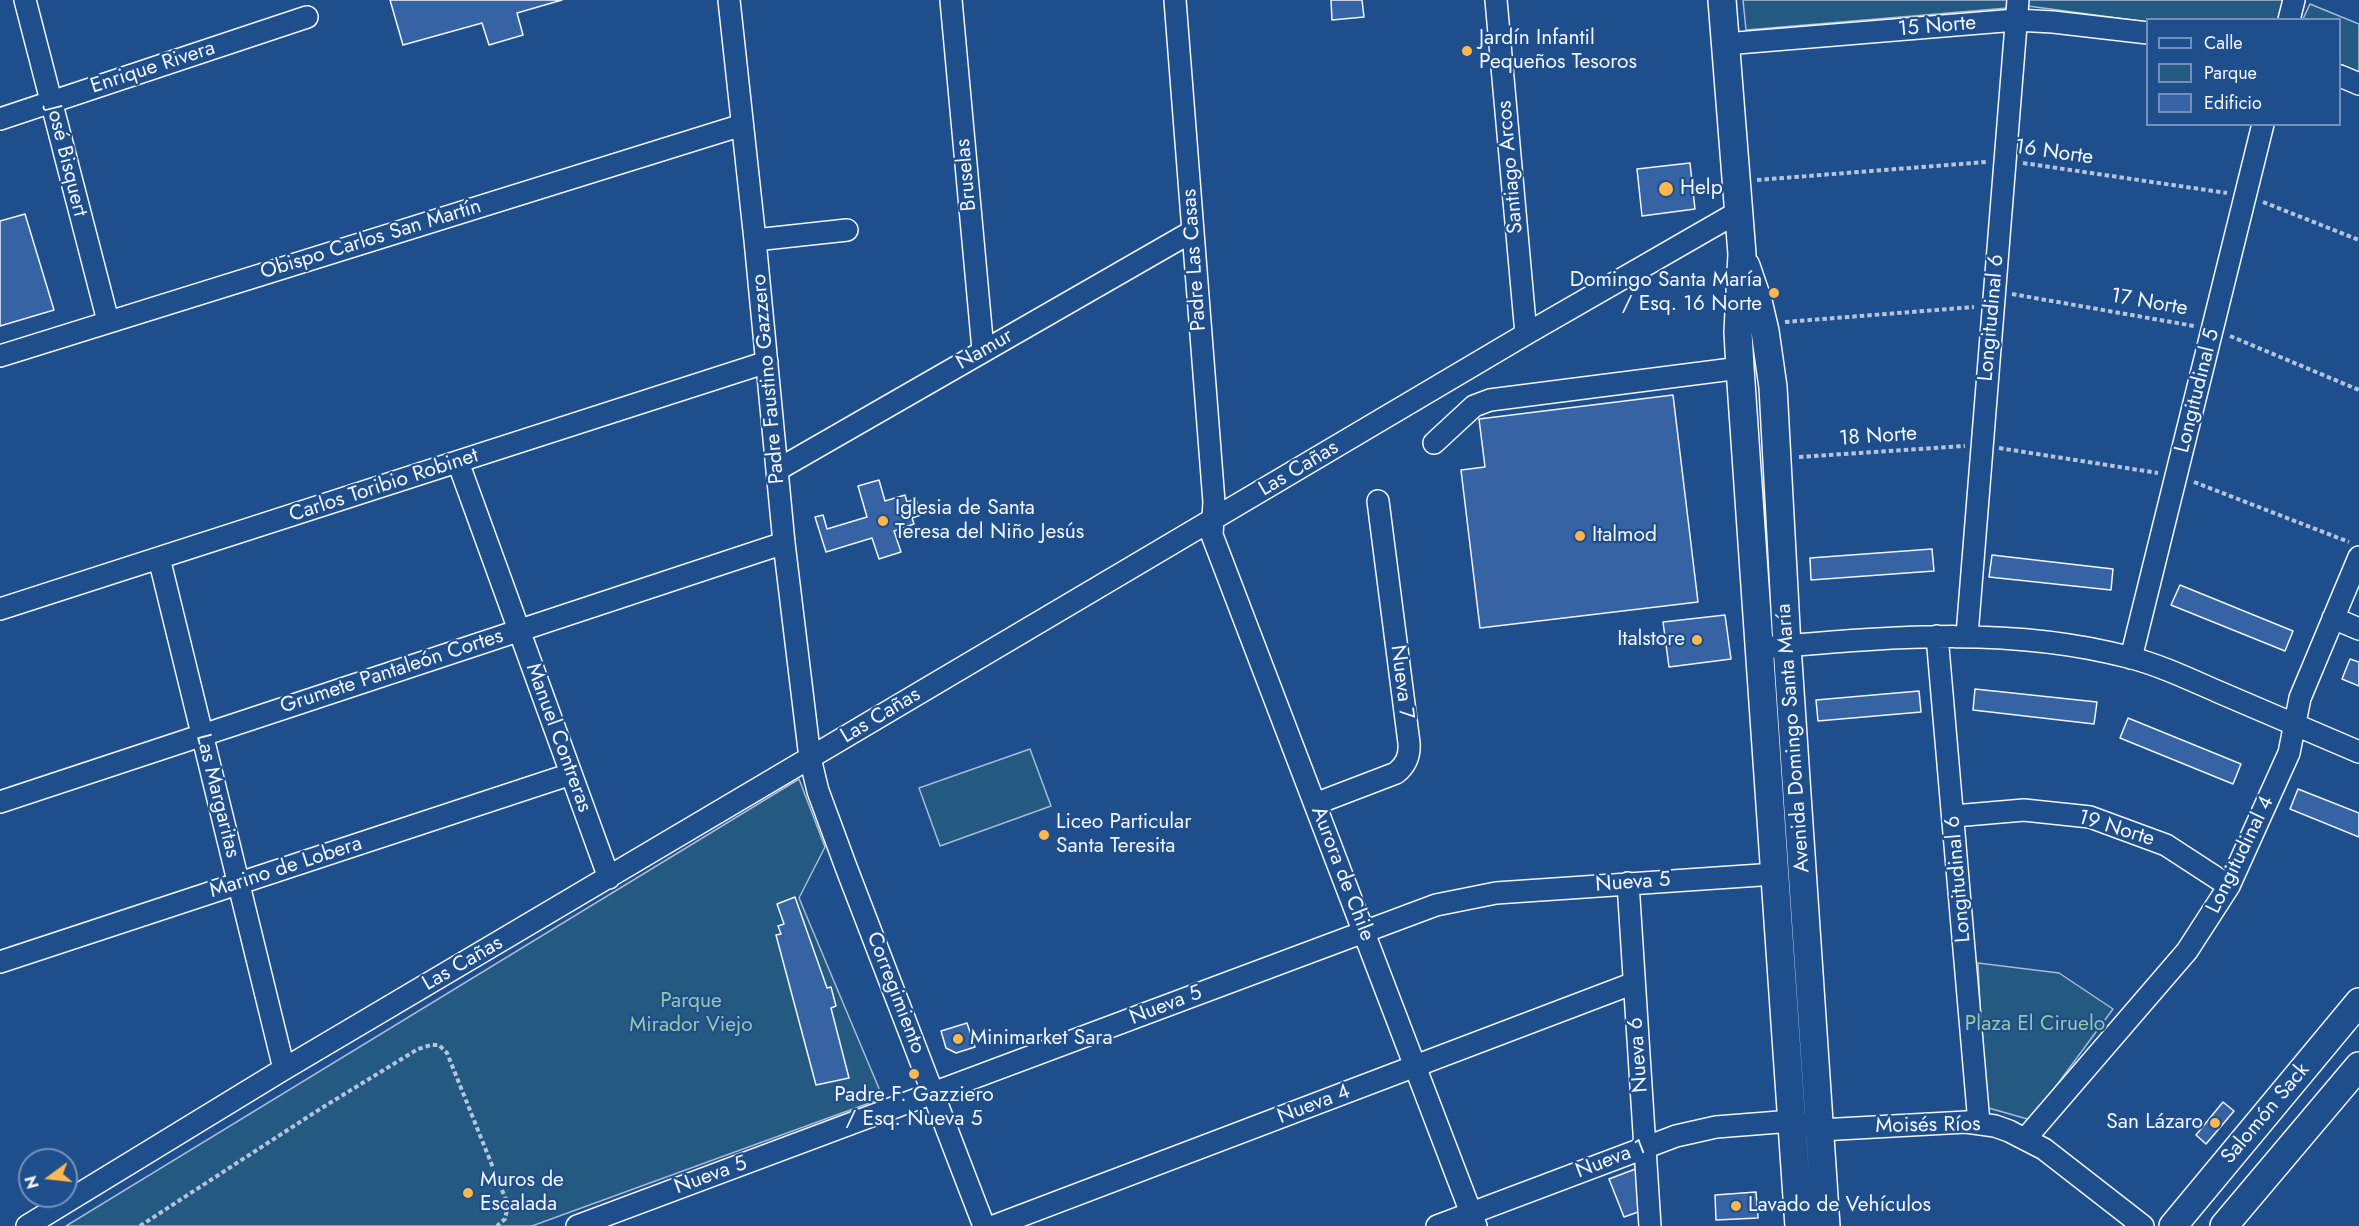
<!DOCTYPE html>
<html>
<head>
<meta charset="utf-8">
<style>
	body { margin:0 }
	#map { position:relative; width:2359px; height:1226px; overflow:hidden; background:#1f4e8c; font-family:Jost,sans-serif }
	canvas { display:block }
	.legend { position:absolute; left:2146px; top:18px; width:195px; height:108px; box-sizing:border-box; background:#1f4e8c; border:2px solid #7391ba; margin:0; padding:8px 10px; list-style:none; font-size:18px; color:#f2f6ff }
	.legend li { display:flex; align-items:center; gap:12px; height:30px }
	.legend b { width:30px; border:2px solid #7391ba }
	.north { position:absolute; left:18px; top:1148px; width:60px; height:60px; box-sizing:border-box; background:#1f4e8c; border:2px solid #7391ba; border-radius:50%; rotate:255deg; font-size:16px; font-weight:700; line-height:24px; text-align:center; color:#f2f6ff }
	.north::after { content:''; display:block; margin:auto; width:21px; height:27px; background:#ffb74d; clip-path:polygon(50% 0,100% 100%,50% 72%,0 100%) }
</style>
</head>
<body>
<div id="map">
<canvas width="2359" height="1226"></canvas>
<ul class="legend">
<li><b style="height:8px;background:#1f4e8c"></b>Calle</li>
<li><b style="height:16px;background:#245a82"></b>Parque</li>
<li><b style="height:16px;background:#3563a3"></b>Edificio</li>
</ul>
<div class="north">N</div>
</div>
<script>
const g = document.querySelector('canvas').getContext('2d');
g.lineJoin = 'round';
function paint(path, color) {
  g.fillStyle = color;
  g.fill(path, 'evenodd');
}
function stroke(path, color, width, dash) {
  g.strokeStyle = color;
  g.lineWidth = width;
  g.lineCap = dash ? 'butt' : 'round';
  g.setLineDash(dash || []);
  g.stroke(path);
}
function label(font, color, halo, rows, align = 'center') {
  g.font = font + ' Jost,sans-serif';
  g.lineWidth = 4.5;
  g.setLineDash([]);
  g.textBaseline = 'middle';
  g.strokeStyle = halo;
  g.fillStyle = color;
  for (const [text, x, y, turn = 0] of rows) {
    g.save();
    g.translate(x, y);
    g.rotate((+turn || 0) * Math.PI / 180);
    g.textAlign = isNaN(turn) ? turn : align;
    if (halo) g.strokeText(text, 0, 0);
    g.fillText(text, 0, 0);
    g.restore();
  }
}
const green = new Path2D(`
	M1743,0H2008V8L1746,30Z
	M2029,0H2286L2280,20H2148L2147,22L2028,6Z
	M2310,4L2359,24V72L2340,64V20L2303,19Z
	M1030,749L1051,806L940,846L919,788Z
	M799,779L825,847L799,898L883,1098L532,1226H66Z
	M1978,963L2059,973L2113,1009L2031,1120L1985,1107Z`);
paint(green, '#245a82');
stroke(green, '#a8bbd7', 1.5);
const building = new Path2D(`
	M390,0H562L517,13L523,35L489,45L482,23L403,45Z
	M1331,0H1362L1364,17L1332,20Z
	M1690,163L1695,209L1642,216L1637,169Z
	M25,214L54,310L0,326V221Z
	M1673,395L1698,602L1480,628L1461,470L1485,467L1479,419Z
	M879,480L885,501L905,495L907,502L916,499L921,515L912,518L914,524L894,531L901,552L879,559L872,538L826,552L815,517L823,515L827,529L867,517L858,486Z
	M1932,549L1934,571L1811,580L1810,558Z
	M1992,555L2113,569L2111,590L1989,577Z
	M2180,585L2293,631L2285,651L2171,605Z
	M1725,615L1731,659L1669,667L1663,622Z
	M2350,659L2359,662V686L2342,679Z
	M1975,689L2097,702L2094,724L1973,710Z
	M1919,691L1921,712L1818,721L1816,700Z
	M2128,718L2241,764L2233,784L2120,738Z
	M2298,789L2359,813V837L2290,809Z
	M795,897L827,988L831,987L836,1006L831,1008L849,1078L816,1085L776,935L781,934L778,926L784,924L777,904Z
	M967,1023L975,1047L956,1053L946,1048L941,1031Z
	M2223,1102L2234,1111L2206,1144L2196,1135Z
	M1638,1168L1641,1211L1624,1217L1609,1179Z
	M1756,1192L1758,1218L1716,1220L1715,1195Z`);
paint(building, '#3563a3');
stroke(building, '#f2f6ff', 1.5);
const minor = new Path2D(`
	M25,0L108,321
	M729,0L755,240L784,543L810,758L818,791L846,867L984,1226
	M951,0L983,350
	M1175,0L1214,502L1212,535L1476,1226
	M1496,0L1526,334
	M2289,20L2294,0
	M1725,44L2016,20L2053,22L2148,33
	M2340,76L2359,84
	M0,119L307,17
	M755,240L847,230
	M0,356L742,125
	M1434,443L1474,406L1490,400L1740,368
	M458,462L609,878
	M777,470L1193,231
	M159,558L284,1069
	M0,609L767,362
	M2333,618L2359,629
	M1967,635L2018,0
	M1937,636L1979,1123
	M1772,647C1892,637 2010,626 2128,657C2160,665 2191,680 2221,693C2267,713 2313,732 2359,752
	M2131,658L2263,124
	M0,802L784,543
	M1315,804L1396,773C1406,765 1410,756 1409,743L1378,501
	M1954,816L2024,810L2090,817L2166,845L2229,886
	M1628,883L1650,1226
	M0,962L571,774
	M2026,1138L2187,951L2229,886L2289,753L2300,698L2359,557
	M27,1226L284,1069L1526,334L1738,212
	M577,1226L1436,905L1496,893L1775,874
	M994,1226L1634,983
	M1437,1226L1676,1136L1716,1127L1792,1121L1820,1130L1966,1122L1995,1126L2009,1131L2044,1149L2143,1226`);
const major = new Path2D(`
	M1722,0L1742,254L1738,332L1740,368L1799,1226
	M1746,266L1758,301L1765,331L1773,387L1787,646L1826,1226
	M2173,1226L2359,1002
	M2224,1226L2359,1066`);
stroke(minor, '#f2f6ff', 24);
stroke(major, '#f2f6ff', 30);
stroke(new Path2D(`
	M2023,163L2227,193
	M1757,180L1986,162
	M2263,202L2359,240
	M2012,294L2194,326
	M1785,322L1974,307
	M2230,336L2359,390
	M1999,448L2158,473
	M1799,457L1965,446
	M2194,482L2349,542
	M140,1226L320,1109L418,1049L431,1045H439L447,1053L508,1205L505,1219L497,1226`), '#b3c4dc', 4, [4.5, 3]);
stroke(minor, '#1f4e8c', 21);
stroke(major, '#1f4e8c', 27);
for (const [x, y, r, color] of [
	[1467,51,6,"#ffb74d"],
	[1666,189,8,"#ffb74d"],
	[1774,293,6,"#ffb74d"],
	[883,521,6,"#ffb74d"],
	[1580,536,6,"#ffb74d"],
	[1697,640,6,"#ffb74d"],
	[1044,835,6,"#ffb74d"],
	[958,1039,6,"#ffb74d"],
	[914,1074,6,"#ffb74d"],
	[2215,1123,6,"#ffb74d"],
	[468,1193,6,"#ffb74d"],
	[1736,1206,6,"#ffb74d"]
]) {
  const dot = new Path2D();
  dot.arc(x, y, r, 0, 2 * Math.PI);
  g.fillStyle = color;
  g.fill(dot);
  stroke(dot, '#1f4e8c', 2);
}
label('21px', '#f2f6ff', '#1f4e8c', [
	["15 Norte",1937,27,-5],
	["Enrique Rivera",153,68,-18],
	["16 Norte",2054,153,8],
	["José Bisquert",66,161,76],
	["Santiago Arcos",1511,167,-95],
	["Bruselas",967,175,-95],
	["Obispo Carlos San Martín",371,240,-17],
	["Padre Las Casas",1195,260,-94],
	["17 Norte",2149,303,10],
	["Longitudinal 6",1992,318,-85],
	["Namur",985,350,-30],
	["Padre Faustino Gazzero",769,379,-95],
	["Longitudinal 5",2198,391,-76],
	["18 Norte",1878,437,-4],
	["Las Cañas",1299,469,-31],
	["Carlos Toribio Robinet",384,486,-18],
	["Grumete Pantaleón Cortes",392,672,-18],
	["Nueva 7",1401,682,83],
	["Las Cañas",881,716,-31],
	["Manuel Contreras",558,738,70],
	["Avenida Domingo Santa María",1794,738,-94],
	["Las Margaritas",217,796,76],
	["19 Norte",2116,829,17],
	["Longitudinal 4",2241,855,-64],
	["Marino de Lobera",286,868,-18],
	["Aurora de Chile",1342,874,69],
	["Longitudinal 6",1959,879,-95],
	["Nueva 5",1633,883,-4],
	["Las Cañas",463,964,-30],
	["Corregimiento",895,993,69],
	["Nueva 5",1166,1006,-21],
	["Nueva 6",1639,1055,-94],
	["Nueva 4",1314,1105,-21],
	["Salomón Sack",2266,1114,-50],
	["Moisés Ríos",1928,1126,-1],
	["Nueva 1",1611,1160,-21],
	["Nueva 5",711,1176,-20]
]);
label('21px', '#f2f6ff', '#1f4e8c', [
	["Jardín Infantil",1479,39],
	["Pequeños Tesoros",1479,63],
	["Help",1680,189],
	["Domingo Santa María",1762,281,"right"],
	["/ Esq. 16 Norte",1762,305,"right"],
	["Iglesia de Santa",895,509],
	["Teresa del Niño Jesús",895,533],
	["Italmod",1592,536],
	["Italstore",1685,640,"right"],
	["Liceo Particular",1056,823],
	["Santa Teresita",1056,847],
	["Minimarket Sara",970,1039],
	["Padre F. Gazziero",914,1096,"center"],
	["/ Esq. Nueva 5",914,1120,"center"],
	["San Lázaro",2203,1123,"right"],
	["Muros de",480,1181],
	["Escalada",480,1205],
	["Lavado de Vehículos",1748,1206]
], 'left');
label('21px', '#97c8a6', '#1f4e8c', [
	["Parque",691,1002],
	["Mirador Viejo",691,1026],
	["Plaza El Ciruelo",2035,1025]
]);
</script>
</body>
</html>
